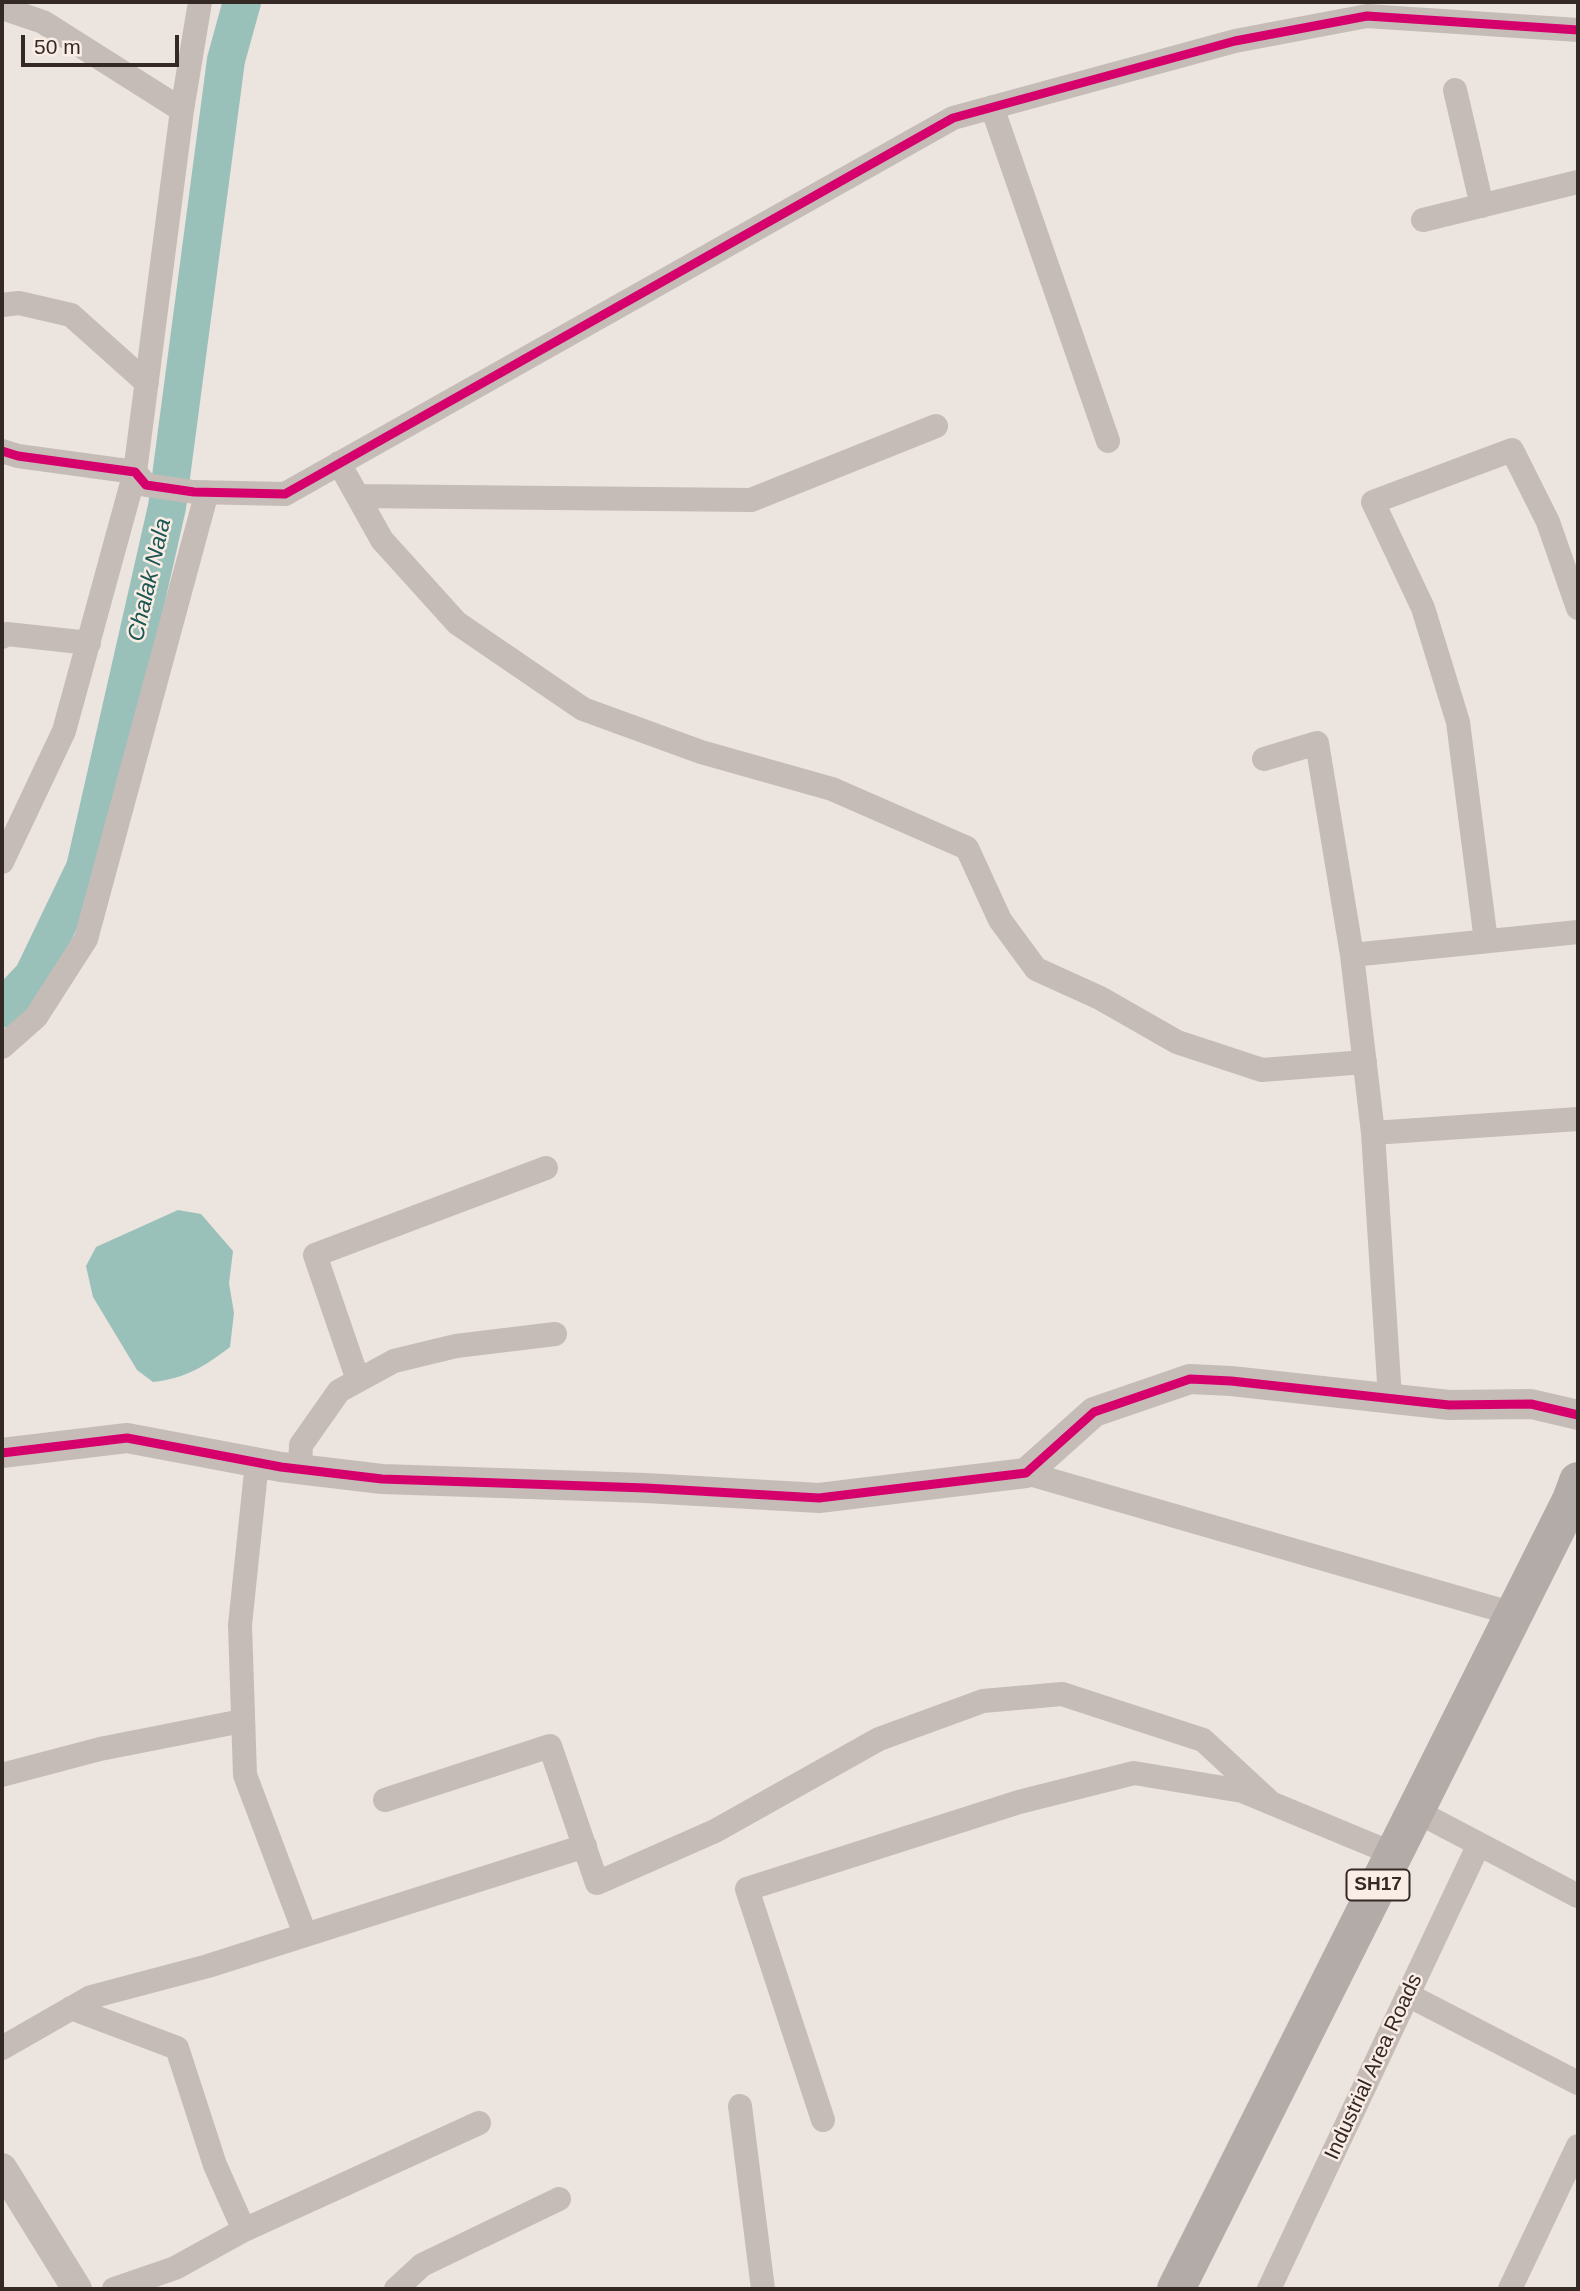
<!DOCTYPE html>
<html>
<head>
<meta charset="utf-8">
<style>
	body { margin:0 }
	#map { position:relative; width:1580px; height:2291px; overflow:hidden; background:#ece4de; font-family:Helvetica,sans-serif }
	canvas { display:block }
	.frame { position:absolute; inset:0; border:4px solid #352926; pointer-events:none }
	.scale { position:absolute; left:21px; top:35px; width:158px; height:32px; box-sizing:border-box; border:4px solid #352926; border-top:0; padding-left:9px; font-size:21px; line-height:24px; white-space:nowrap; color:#352926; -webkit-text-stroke:5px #faede5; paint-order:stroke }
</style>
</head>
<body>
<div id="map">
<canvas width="1580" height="2291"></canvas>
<div class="frame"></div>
<div class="scale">50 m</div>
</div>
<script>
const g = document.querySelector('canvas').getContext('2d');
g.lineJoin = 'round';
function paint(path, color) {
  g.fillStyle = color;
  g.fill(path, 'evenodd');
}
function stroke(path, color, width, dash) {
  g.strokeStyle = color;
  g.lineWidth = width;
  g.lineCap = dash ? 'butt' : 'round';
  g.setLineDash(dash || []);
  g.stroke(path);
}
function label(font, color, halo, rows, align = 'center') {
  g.font = font + ' Helvetica,sans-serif';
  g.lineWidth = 5;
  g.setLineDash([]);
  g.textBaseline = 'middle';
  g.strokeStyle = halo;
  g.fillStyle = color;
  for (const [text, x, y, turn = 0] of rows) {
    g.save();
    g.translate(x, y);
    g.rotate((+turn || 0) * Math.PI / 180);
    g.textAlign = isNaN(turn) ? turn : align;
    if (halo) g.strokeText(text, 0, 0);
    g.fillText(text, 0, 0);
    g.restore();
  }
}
paint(new Path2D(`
	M178,1210L201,1214L233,1251L229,1283L234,1313L230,1347C204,1367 186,1378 153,1382L137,1370L93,1297L86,1266L96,1247Z`), '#9ac0ba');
stroke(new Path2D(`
	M2,1009L33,976L85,868L167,507L226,60L242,2`), '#9ac0ba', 38);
stroke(new Path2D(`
	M2,8L43,22L182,110
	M1455,90L1482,206
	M992,107L1108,441
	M1423,220L1578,182
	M2,305L19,303L71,315L147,383
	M2,451L18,456L135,472L146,485L194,492L285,494L953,118L1235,41L1367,16L1578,30
	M339,463L382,540L457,623L583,709L701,752L832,789L967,848L1000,920L1036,969L1100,998L1177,1042L1262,1070L1365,1062
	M358,496L751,500L936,426
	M2,637L7,634L89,643
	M1264,759L1317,743L1352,955L1373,1133L1390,1398
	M2,862L64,731L135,472L182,110L200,2
	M1486,941L1458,722L1423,608L1373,502L1512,450L1548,522L1578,608
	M1352,955L1578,932
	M2,1047L36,1017L86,939L207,492
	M1373,1133L1578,1119
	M358,1380L315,1255L546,1168
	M257,1462L240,1625L245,1775L305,1934
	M300,1469L301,1445L339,1391L394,1361L456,1346L555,1334
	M1026,1473L1514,1614
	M2,1775L100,1749L242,1721
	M385,1800L550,1746L597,1883L715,1831L879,1739L983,1701L1062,1694L1203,1740L1270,1802
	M1416,1811L1578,1896
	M1408,1995L1578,2083
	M71,2008L177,2048L215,2165L244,2230
	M2,2048L91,1997L208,1966L585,1846
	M740,2106L763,2289
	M823,2120L747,1889L1019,1802L1134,1773L1242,1791L1394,1854
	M114,2289L175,2268L244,2230L479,2123
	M396,2289L422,2265L559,2199
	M1269,2289L1479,1844
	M1510,2289L1578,2146`), '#c5bcb7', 24);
stroke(new Path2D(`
	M2,1453L127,1438L281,1467L382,1479L646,1488L819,1498L1026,1473L1094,1412L1190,1379L1231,1381L1449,1405L1531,1404L1578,1415
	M2,2168L77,2289`), '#c5bcb7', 30);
stroke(new Path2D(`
	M1176,2289L1571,1500L1578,1481`), '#b3aba7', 38);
stroke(new Path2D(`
	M2,451L18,456L135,472L146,485L194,492L285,494L953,118L1235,41L1367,16L1578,30
	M2,1453L127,1438L281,1467L382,1479L646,1488L819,1498L1026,1473L1094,1412L1190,1379L1231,1381L1449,1405L1531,1404L1578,1415`), '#d6006c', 9);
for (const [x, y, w] of [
	[1378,1885,63]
]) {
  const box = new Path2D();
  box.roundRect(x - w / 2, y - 15.5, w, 31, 5);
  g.fillStyle = '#faede5';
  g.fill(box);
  stroke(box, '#352926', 2);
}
label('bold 19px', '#352926', null, [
	["SH17",1378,1885]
]);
label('21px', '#352926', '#faede5', [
	["Industrial Area Roads",1374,2067,-65]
]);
label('italic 23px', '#1b5854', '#faede5', [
	["Chalak Nala",150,580,-77]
]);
</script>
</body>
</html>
